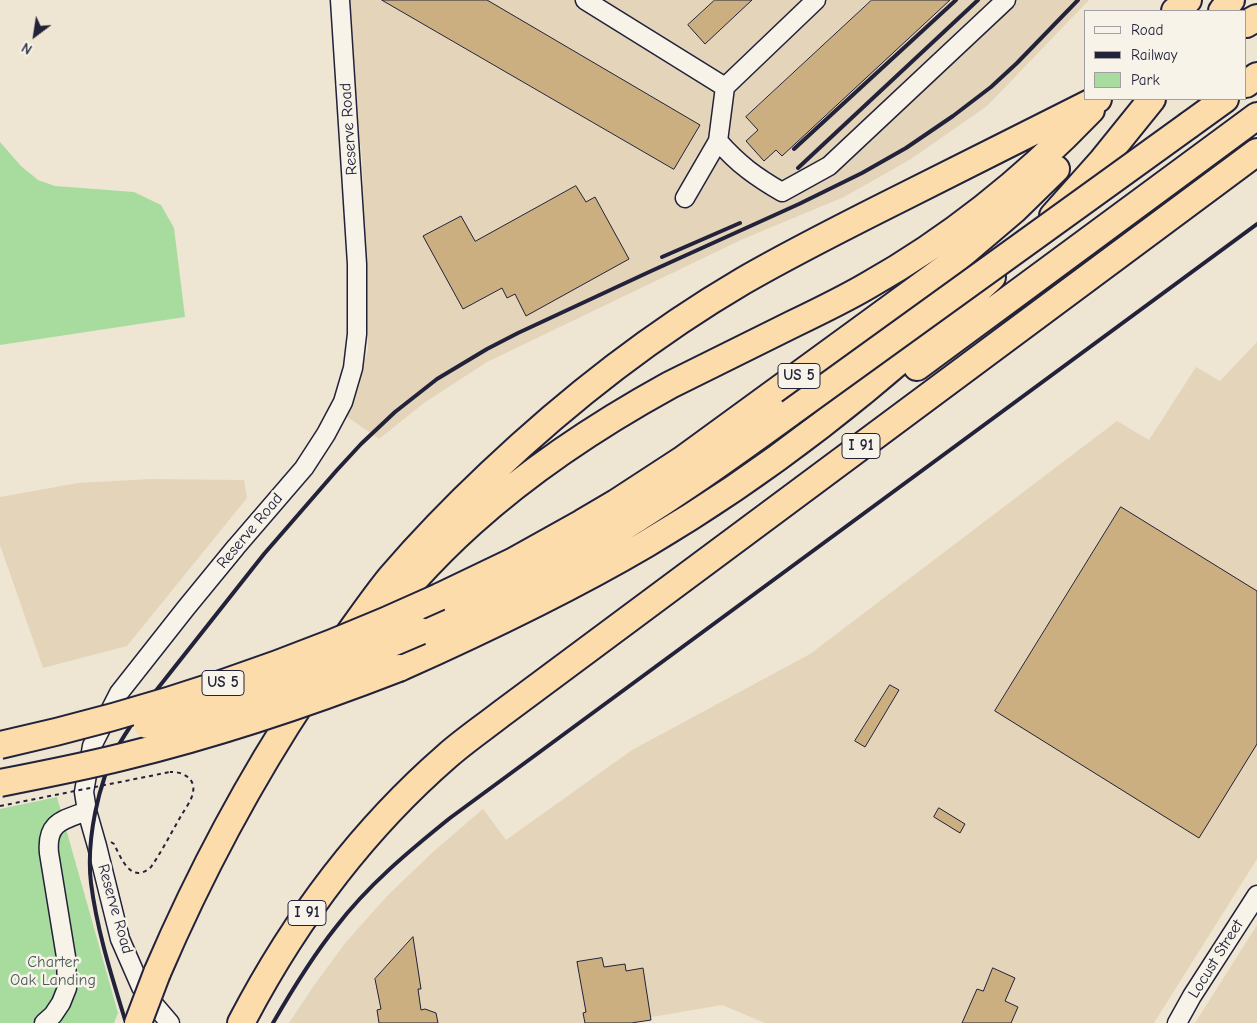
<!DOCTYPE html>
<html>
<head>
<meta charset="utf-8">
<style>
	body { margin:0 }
	#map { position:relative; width:1257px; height:1023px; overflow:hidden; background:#eee5d3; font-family:"Comic Neue",sans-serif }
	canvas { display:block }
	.legend { position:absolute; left:1084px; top:10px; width:162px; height:90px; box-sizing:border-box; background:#f7f3e8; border:1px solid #a29fa3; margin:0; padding:6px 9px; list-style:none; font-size:15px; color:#22223b }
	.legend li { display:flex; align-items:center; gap:10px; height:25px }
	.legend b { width:25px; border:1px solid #a29fa3 }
	.north { position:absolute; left:10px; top:10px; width:50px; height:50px; -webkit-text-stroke:4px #f7f3e8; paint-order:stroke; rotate:211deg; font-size:14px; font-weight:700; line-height:20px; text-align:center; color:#22223b }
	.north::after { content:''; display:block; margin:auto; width:18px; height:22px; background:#22223b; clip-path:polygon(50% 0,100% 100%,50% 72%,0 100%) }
</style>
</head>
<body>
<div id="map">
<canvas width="1257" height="1023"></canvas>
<ul class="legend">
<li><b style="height:6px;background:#f7f3e8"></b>Road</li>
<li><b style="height:6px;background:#22223b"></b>Railway</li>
<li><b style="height:14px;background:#a8dc9e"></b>Park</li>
</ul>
<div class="north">N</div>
</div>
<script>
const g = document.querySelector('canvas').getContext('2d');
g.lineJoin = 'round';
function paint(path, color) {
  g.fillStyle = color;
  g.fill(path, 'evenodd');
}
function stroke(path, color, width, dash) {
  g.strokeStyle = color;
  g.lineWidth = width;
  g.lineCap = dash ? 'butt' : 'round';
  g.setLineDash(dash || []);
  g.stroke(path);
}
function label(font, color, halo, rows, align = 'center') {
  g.font = font + ' "Comic Neue",sans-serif';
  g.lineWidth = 5;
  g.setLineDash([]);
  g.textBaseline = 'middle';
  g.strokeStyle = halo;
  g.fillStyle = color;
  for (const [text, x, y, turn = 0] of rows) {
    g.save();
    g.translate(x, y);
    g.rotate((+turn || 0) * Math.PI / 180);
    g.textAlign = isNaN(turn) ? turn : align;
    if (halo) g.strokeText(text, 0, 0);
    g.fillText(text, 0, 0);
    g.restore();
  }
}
paint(new Path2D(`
	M350,0H1089L987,106L911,159L844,197L743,239L487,362L424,403L379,439L346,416L358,384L368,349L362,158L356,106Z
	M1257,342V859L1154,1023H765L722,1005L617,1023H289L315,984L346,942L388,895L434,851L483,809L506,840L632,750L810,654L1117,421L1149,440L1196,367L1220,381Z
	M151,479L244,480L247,498L127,646L43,668L0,545V497L78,483Z
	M1257,925V1023H1195Z`), '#e4d5ba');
paint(new Path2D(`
	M0,142L21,166L38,180L55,186L134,192L161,205L174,228L185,317L0,345Z
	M57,797L118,1013L114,1023H0V809Z`), '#a8dc9e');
const building = new Path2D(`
	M382,0H487L700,125L674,169Z
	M715,0H752L705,44L688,25Z
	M872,0H950L782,156L776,150L764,161L746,141L758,130L746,117Z
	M576,186L586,202L595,197L629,259L526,316L515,294L507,298L502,288L463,309L423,236L461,216L475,241Z
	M1121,507L1257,591V744L1199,838L995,711Z
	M890,685L899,690L865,747L855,741Z
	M939,808L965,824L960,833L934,817Z
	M413,937L421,989H418L421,1010L425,1009L436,1013L438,1023H379L377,1010L381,1009L375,979Z
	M602,958L604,967L625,964L626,971L643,968L651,1020L631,1023H585L583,1013L586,1012L577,962Z
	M993,968L1015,978L1005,1001L1018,1007L1011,1023H962L977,989L983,991Z`);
paint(building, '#ccaf81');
stroke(building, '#22223b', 1);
const minor = new Path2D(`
	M585,0L725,87
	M816,0L725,87L718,141C738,164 756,177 782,192L829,166L1006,0
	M685,198L718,141
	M44,1023L53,1015L61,1003L67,988L66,957L49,853C46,822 63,820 87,811
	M170,1023L152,1002L141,987L120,939L97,846L87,811L84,792L92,746L119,693L186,608L236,547L304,468L326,434L343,402L353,368L357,334V264L340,0
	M1177,1023L1192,996L1257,895`);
const highway = new Path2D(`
	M1175,11L1188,0
	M1222,11L1231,0
	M1246,24L1257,18
	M1246,84L1257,76
	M1189,125L1225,99
	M1053,216L1102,161L1152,99
	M917,367L1257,116
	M439,597L512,562L582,523L616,503L682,460L948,266L1015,209L1056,169
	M381,616C392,604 403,592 414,580C432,560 451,541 471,523C531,469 599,424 670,385C711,365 752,344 793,324C818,312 843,300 867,286C952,238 1024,180 1091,110
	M420,631C476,606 533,580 587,549C658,508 724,461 790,413
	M340,646C357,623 373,599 391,577C422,541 455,507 490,474C567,401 651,335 743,281C795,251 849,224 903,197C968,164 1033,132 1098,99
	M399,668C484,630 566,591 646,544C772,470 887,378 992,277
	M157,973C199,875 249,781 308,692
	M241,1023C293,923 362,830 447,756C464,741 483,728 501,714L1257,152`);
stroke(minor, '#22223b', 21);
stroke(highway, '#22223b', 30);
stroke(new Path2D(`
	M111,842L114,844C121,858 131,885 151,867C162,851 171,833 181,816C185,809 192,800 193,792C196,778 181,771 170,772`), '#22223b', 2, [4, 4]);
stroke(minor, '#f7f3e8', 18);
stroke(highway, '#fddcac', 26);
stroke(new Path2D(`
	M794,149L956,0
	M798,168L978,0
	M662,257L740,223
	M126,1023C112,977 97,931 91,883C86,841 98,783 118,746C127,731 137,716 147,702L264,554L337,470L361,444L395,412L437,379L487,349L518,333L649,272L799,204L862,173L906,148L953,116L991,87L1017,63L1078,0
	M273,1023C292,990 312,957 336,927C368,885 409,851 450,818L1257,224`), '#22223b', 4);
const highwayBridge = new Path2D(`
	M790,413L1189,125
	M147,725C240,701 331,670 420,631
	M0,745C151,712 298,662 439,597
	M0,783C41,775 82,767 122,757C217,734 309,703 399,668
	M138,1023L157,973`);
stroke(highwayBridge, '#22223b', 30, []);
stroke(new Path2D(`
	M0,806L170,772`), '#22223b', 2, [4, 4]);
stroke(highwayBridge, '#fddcac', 26);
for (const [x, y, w] of [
	[799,376,42],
	[861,446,38],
	[223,683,42],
	[307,913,38]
]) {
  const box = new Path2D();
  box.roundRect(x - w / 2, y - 12.5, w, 25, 4);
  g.fillStyle = '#f7f3e8';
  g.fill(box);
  stroke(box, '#22223b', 1);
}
label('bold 15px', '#22223b', null, [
	["US 5",799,376],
	["I 91",861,446],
	["US 5",223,683],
	["I 91",307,913]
]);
label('16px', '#22223b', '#f7f3e8', [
	["Reserve Road",349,129,-94],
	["Reserve Road",250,531,-50],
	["Reserve Road",115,909,74],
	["Locust Street",1216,959,-58]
]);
label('16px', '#4a5a59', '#f7f3e8', [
	["Charter",53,962],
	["Oak Landing",53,980]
]);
</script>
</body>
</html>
